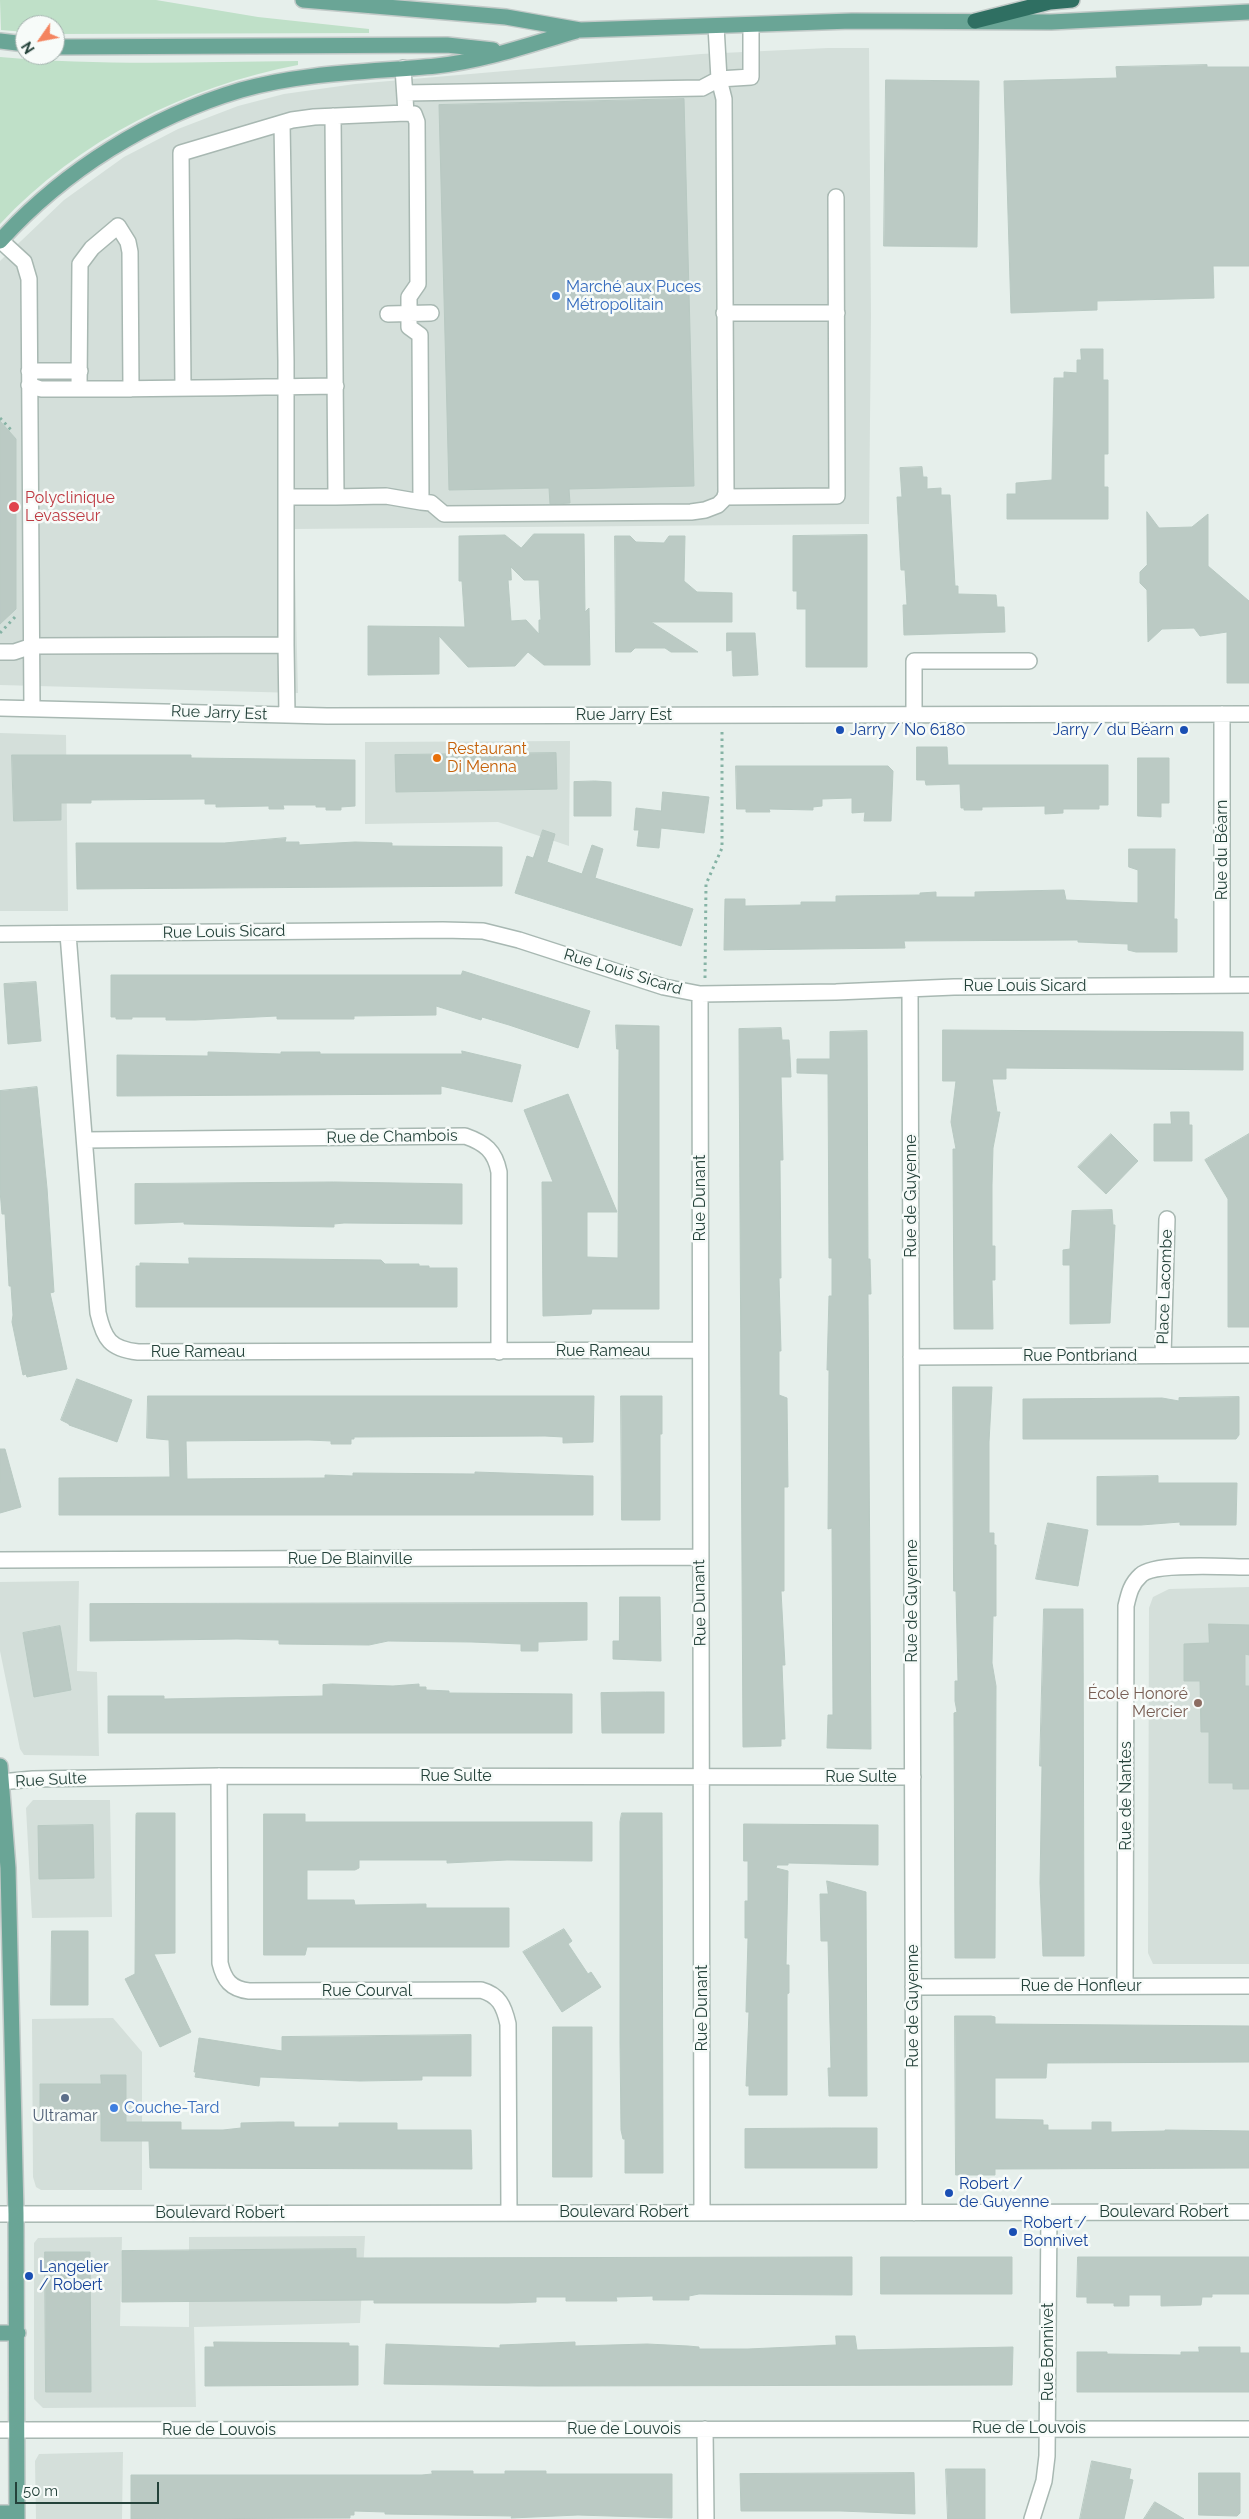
<!DOCTYPE html>
<html>
<head>
<meta charset="utf-8">
<style>
	body { margin:0 }
	#map { position:relative; width:1249px; height:2519px; overflow:hidden; background:#e6efeb; font-family:Raleway,sans-serif }
	canvas { display:block }
	.north { position:absolute; left:15px; top:15px; width:50px; height:50px; box-sizing:border-box; background:#f7fbf9; border:1px solid #a3b1ad; border-radius:50%; rotate:237deg; font-size:14px; font-weight:700; line-height:20px; text-align:center; color:#24423a }
	.north::after { content:''; display:block; margin:auto; width:18px; height:22px; background:#f4845f; clip-path:polygon(50% 0,100% 100%,50% 72%,0 100%) }
	.scale { position:absolute; left:15px; top:2482px; width:144px; height:22px; box-sizing:border-box; border:2px solid #24423a; border-top:0; padding-left:6px; font-size:15px; line-height:18px; white-space:nowrap; color:#24423a; -webkit-text-stroke:4px #f7fbf9; paint-order:stroke }
</style>
</head>
<body>
<div id="map">
<canvas width="1249" height="2519"></canvas>
<div class="north">N</div>
<div class="scale">50 m</div>
</div>
<script>
const g = document.querySelector('canvas').getContext('2d');
g.lineJoin = 'round';
function paint(path, color) {
  g.fillStyle = color;
  g.fill(path, 'evenodd');
}
function stroke(path, color, width, dash) {
  g.strokeStyle = color;
  g.lineWidth = width;
  g.lineCap = dash ? 'butt' : 'round';
  g.setLineDash(dash || []);
  g.stroke(path);
}
function label(font, color, halo, rows, align = 'center') {
  g.font = font + ' Raleway,sans-serif';
  g.lineWidth = 5;
  g.setLineDash([]);
  g.textBaseline = 'middle';
  g.strokeStyle = halo;
  g.fillStyle = color;
  for (const [text, x, y, turn = 0] of rows) {
    g.save();
    g.translate(x, y);
    g.rotate((+turn || 0) * Math.PI / 180);
    g.textAlign = isNaN(turn) ? turn : align;
    if (halo) g.strokeText(text, 0, 0);
    g.fillText(text, 0, 0);
    g.restore();
  }
}
paint(new Path2D(`
	M828,48H869L871,316L869,524L294,529L298,693L0,685V261L64,200L124,157L178,129L238,106L284,94L355,84L701,54Z
	M0,733L66,735L68,911H0Z
	M570,741L569,846L498,822L365,824V742Z
	M79,1581L77,1671L97,1672L99,1756L24,1755L20,1749L0,1651V1582Z
	M1249,1587V1964H1153L1148,1953L1149,1608L1153,1597L1169,1589Z
	M33,1800H110L112,1917L32,1918L26,1808Z
	M113,2018L142,2052V2190H41L36,2187L33,2177L32,2019Z
	M365,2236L360,2323L194,2327L196,2407L43,2408L34,2399V2243L38,2238L122,2237L120,2326L189,2327V2237Z
	M123,2452L122,2519H36L35,2461L39,2454Z`), '#d4dfda');
paint(new Path2D(`
	M0,0H156L258,17L369,29V33L55,34V25H25V32L1,30Z
	M0,57C99,66 198,62 298,61V65C187,86 78,140 0,224Z`), '#bfe0c8');
const building = new Path2D(`
	M1207,65V67H1249V266H1213L1214,298L1097,301V310L1011,313L1004,81L1117,78L1116,67Z
	M886,80L979,81L977,247L884,246Z
	M684,99L694,486L569,489L570,503L555,504H550L549,488L449,490L439,105Z
	M1081,349H1103V380H1108V454H1104V487H1108V519H1007V494H1016V483L1052,480L1054,378H1064V372L1077,373V360H1081Z
	M0,421L16,439V609L0,624Z
	M922,467L923,477H927V489L941,488V495H950L955,586H958V594L996,595L997,607H1004L1005,632L904,635L903,605H907L905,570H901L897,497H902L900,468Z
	M1147,512L1159,528L1192,527L1208,514V566L1249,601V683H1227V632L1200,636L1194,628L1162,629L1148,642L1147,590L1140,583V572L1147,565Z
	M534,534H584L585,612L589,608L590,665H544L528,652L515,666L468,667L439,636V674L368,675V626L465,627L462,581H459V536L505,535L521,548ZM511,567L524,580H539L541,620H539V634L526,620L511,621L508,580H511Z
	M867,535V667H806V609H797V591H793V536Z
	M615,536H630L636,542L664,543L669,536H685L684,581L697,592L732,593V622H651L698,652H671L665,648H635L631,652H616Z
	M727,633H755L758,675L733,676L732,650L727,651Z
	M917,747H947L948,765H1108V805H1099V809H1063V813L1045,814V806L982,807V810H964V808H961L960,784L926,785L925,780H917Z
	M556,753L557,789L396,792L395,755Z
	M12,755H191V758L355,760V806L341,807V810H326V807H316V805H283L284,809H269V806L216,807V804H205V799L91,800V803H61V820L14,821Z
	M1138,758H1169V803H1161V817L1138,816Z
	M736,766H888L893,771L891,821H864L865,812L852,813V798L822,799V806L813,807V810L769,809L770,812H746V809H737Z
	M595,781L611,782V816H574V782Z
	M663,792L709,797L704,833L661,828L659,848L637,846L639,830H634L636,808L661,811Z
	M543,830L555,834L547,862L582,874L592,845L603,849L595,878L693,909L681,946L515,893L527,856L533,858Z
	M286,838L285,842H299V845L355,842L392,843V846L502,847V886L77,889L76,843H224Z
	M1129,849H1175L1174,919H1177V952H1136L1128,950V944L1078,942V940L904,941L905,948L724,950L725,899H745V906L801,905V902H836V896L920,895V893L936,892V897H975V892L1064,890L1066,900L1138,903V870L1129,867Z
	M463,971L590,1011L578,1048L509,1025L482,1017L481,1020L436,1006V1015L354,1016V1019H277V1016L195,1020H166V1017H132V1019H116V1017H111V975H461Z
	M36,982L41,1041L8,1044L4,984Z
	M616,1025L659,1026V1309H592L591,1314L543,1316L542,1182H553L524,1110L568,1094L617,1212H587V1257L618,1258L619,1049H617Z
	M781,1028L782,1040H789L790,1057L791,1077H781L783,1160H780L781,1278H779L781,1351H779V1395L787,1398L788,1487H784V1591H781L785,1665H782L785,1739H781V1746L743,1747L739,1029Z
	M943,1030L1243,1032V1070L1006,1068V1079H992L997,1112H1000L993,1148L992,1185V1246H995V1280H992L993,1329H954L953,1149H956L951,1122L956,1081H943Z
	M867,1031L868,1259H870L871,1294H868L871,1749L827,1748L828,1715H833L832,1528L828,1529L829,1370H827L829,1296H832V1258H829L828,1074L797,1073V1059H830V1032Z
	M462,1051L521,1065L512,1102L441,1086V1094L117,1096V1055L208,1056V1052L281,1054V1052H320V1054H462Z
	M37,1087L47,1188L54,1292L50,1293L67,1369L27,1377L26,1374L23,1375L12,1322L13,1315L11,1286H9L5,1214H2L0,1190V1091Z
	M1171,1112H1189V1125H1192V1161H1154V1124H1171Z
	M1111,1134L1138,1161L1106,1194L1078,1167Z
	M1249,1134V1327H1228V1199L1205,1160Z
	M334,1182L462,1184V1224L344,1223L334,1224V1227L184,1224V1222L135,1224V1184Z
	M1112,1210L1113,1225H1115L1110,1323L1070,1324V1265H1063V1250L1070,1249L1072,1211Z
	M189,1258L381,1260L385,1264H419V1266H429V1268H457V1307H136V1266H140V1263L189,1264Z
	M77,1379L132,1400L117,1442L69,1425V1424L61,1420Z
	M953,1387H992L989,1442V1533H994V1545H996V1616H993L992,1663L996,1686L995,1958H955L954,1713L957,1712L955,1701V1681H958L956,1591H954Z
	M148,1396H594L593,1442L563,1443V1437L545,1436L354,1437V1439H351V1444H331V1441L309,1440L186,1441L187,1479L325,1478V1475L353,1476V1473L475,1474V1472L593,1476V1515H59V1478L170,1477L169,1440L147,1438Z
	M621,1396H662V1434H660V1520H622Z
	M1239,1397V1435L1236,1439H1023V1399L1162,1398L1179,1401V1398Z
	M0,1449H5L21,1507L0,1513Z
	M1158,1476V1483H1237L1236,1525H1180V1522L1141,1525H1097V1477Z
	M1048,1523L1088,1530L1078,1586L1036,1579Z
	M620,1597H660L661,1661L613,1659V1641H619Z
	M587,1603V1640L538,1642V1651H521V1644L472,1642L388,1641L369,1645L279,1644V1640L237,1639L90,1641V1604Z
	M1044,1609H1083L1084,1956H1043L1040,1883L1042,1766H1040Z
	M1209,1624L1249,1625V1655L1245,1654V1686H1249V1789H1233V1783H1209V1732H1201L1200,1681H1184V1644L1209,1643Z
	M60,1626L71,1690L34,1697L23,1633Z
	M332,1684L393,1686L419,1684V1687H426V1690L449,1691V1693L572,1694V1733H108V1696H164V1699L323,1696V1685Z
	M646,1692H664V1733H602L601,1693Z
	M137,1813H175V1953L154,1954L191,2032L160,2047L125,1979L135,1974L136,1815Z
	M622,1813H662L663,2173H625V2139H623L621,2130L620,2043V1822Z
	M264,1814H305V1822H592V1861L507,1860L447,1863V1860H359V1868L355,1870H307V1900H354L355,1905L426,1904V1908H509V1947H307L305,1955H264Z
	M744,1824L878,1825V1865L788,1863V1865H777L776,1868L788,1871L786,1965H789V1993L787,1994V2095H749V2086H746L749,2012H746L748,1938H745V1901H748V1861H744Z
	M93,1825L94,1878L39,1879L38,1826Z
	M827,1881L866,1892L867,2096H829L828,2068H831L828,1941H821L820,1894H828Z
	M564,1929L572,1941L568,1944L588,1974L591,1972L601,1987L562,2012L523,1952Z
	M52,1931H88V2005H51Z
	M955,2016H991L995,2017V2024L1249,2026V2062L1047,2063L1046,2078H995V2119L1043,2120V2125H1048V2130H1092V2122H1111V2132L1165,2131V2130L1249,2131V2168L995,2169V2175H956Z
	M553,2027H592V2177H553Z
	M471,2035V2076H422V2080L360,2081L260,2077L259,2086L195,2077L196,2072H194L199,2038L282,2051V2037Z
	M101,2075H126V2122H181V2130H223L241,2128V2123L278,2122H294V2127H339V2123H397V2130H471L472,2169L150,2168L149,2141H101V2112H40V2084H101Z
	M832,2128H877V2168H745V2129Z
	M356,2249V2258L852,2257V2295L699,2294L689,2296V2300H653V2296L616,2297L617,2301H566V2297H536V2302L508,2303H374V2300L122,2302V2251Z
	M45,2252H90L91,2392H46Z
	M881,2257H1012V2294H881Z
	M1078,2257H1249V2294H1212V2297H1202L1201,2305L1161,2306V2295H1129V2306H1114V2303H1087V2297H1077Z
	M836,2336H855L857,2350L1013,2347L1012,2385L537,2386L384,2384L386,2344L500,2348V2345L575,2342V2346L647,2344L688,2346L699,2347V2349H748L836,2345Z
	M214,2342L349,2343V2346H358V2385L205,2386V2347H214Z
	M1199,2347H1240V2353H1249V2392H1077V2352H1107V2354L1181,2355V2352H1199Z
	M1092,2461L1131,2469L1129,2479L1133,2480L1124,2519H1080Z
	M946,2469H985V2519H948Z
	M432,2471H473V2474H505V2471H546V2474H672V2518L578,2515L511,2518L512,2516L385,2514V2512L354,2511V2515H350V2518L131,2519V2475H422L432,2474Z
	M914,2473L915,2514L841,2511H741L740,2474Z
	M1199,2473H1240V2513L1237,2516L1199,2515Z
	M1155,2502L1184,2519H1144Z`);
paint(building, '#bbcac4');
stroke(building, '#b8c9c2', 1);
const minor = new Path2D(`
	M405,93L702,88L719,79L751,77V25
	M282,123L286,361V645
	M0,240L24,262L29,279L32,708
	M724,313H837
	M388,314L431,313
	M29,371H80
	M29,385L41,389H79
	M183,388L181,153L292,120L314,117L406,113L403,68
	M131,389L130,252L128,242L118,226L92,248L80,264L79,389C165,389 251,387 336,386
	M286,497H336L333,116
	M336,497L386,496L421,502L420,335L409,327V297L418,284L417,122L414,114L406,113
	M725,497L837,496L836,197
	M421,502L431,503L444,514L691,512L705,510L718,505L724,499L726,493L724,99L719,79L716,26
	M0,652H14L32,646L286,645L287,715
	M0,708L327,716L1249,714
	M914,715V661H1029
	M0,934L443,930L483,931L519,940L664,987L700,994L836,992L954,987L1249,985
	M68,934L98,1313C104,1339 110,1349 138,1352L700,1350
	M1222,985V714
	M910,989L914,2213
	M700,994L702,2212
	M85,1140L465,1136C485,1143 495,1151 499,1172V1352
	M1163,1355L1167,1219
	M911,1357L1249,1355
	M0,1560L699,1557
	M219,1776L220,1963C224,1980 231,1989 249,1991L481,1990C499,1995 504,2006 508,2024L509,2213
	M0,1782L33,1779L219,1776L913,1777
	M1125,1985L1126,1606C1129,1593 1131,1584 1141,1575C1154,1562 1228,1567 1249,1567
	M913,1987L1249,1986
	M0,2214L1249,2212
	M705,2429L706,2519
	M0,2430L1249,2429
	M1032,2519L1044,2481L1047,2456L1049,2212`);
const major = new Path2D(`
	M303,0L506,17L580,30L852,21L1051,22L1249,12
	M0,41L25,44
	M55,47L447,45L493,50
	M0,241C64,170 150,117 241,90C305,72 371,72 436,66C484,61 531,44 576,31
	M0,1766L8,1868L16,2214L17,2519
	M0,2333H18
	M0,2513H17`);
const highway = new Path2D(`
	M975,21L1050,2L1072,0`);
stroke(minor, '#a8b8b2', 18);
stroke(major, '#c2cac8', 18);
stroke(highway, '#c2cac8', 18);
stroke(new Path2D(`
	M0,418L13,432
	M0,633L15,617
	M705,978L706,884L722,848V730`), '#86b3a5', 3, [2.5, 4]);
stroke(minor, '#fff', 15);
stroke(major, '#6aa596', 15);
stroke(highway, '#2f6f62', 15);
for (const [x, y, r, color] of [
	[556,296,5,"#3f7fe0"],
	[14,507,6,"#e0444e"],
	[840,730,5,"#1a4fb4"],
	[1184,730,5,"#1a4fb4"],
	[437,758,5,"#e8710a"],
	[1198,1703,5,"#8d6e63"],
	[65,2098,5,"#5c6f8a"],
	[114,2108,5,"#3f7fe0"],
	[949,2193,5,"#1a4fb4"],
	[1013,2232,5,"#1a4fb4"],
	[29,2276,5,"#1a4fb4"]
]) {
  const dot = new Path2D();
  dot.arc(x, y, r, 0, 2 * Math.PI);
  g.fillStyle = color;
  g.fill(dot);
  stroke(dot, '#f7fbf9', 2);
}
label('16px', '#366cbe', '#f7fbf9', [
	["Marché aux Puces",566,287],
	["Métropolitain",566,305],
	["Couche-Tard",124,2108]
], 'left');
label('16px', '#be3a42', '#f7fbf9', [
	["Polyclinique",25,498],
	["Levasseur",25,516]
], 'left');
label('16px', '#24423a', '#f7fbf9', [
	["Rue Jarry Est",219,713,2],
	["Rue Jarry Est",624,715],
	["Rue du Béarn",1222,850,-90],
	["Rue Louis Sicard",224,932,-1],
	["Rue Louis Sicard",623,972,17],
	["Rue Louis Sicard",1025,986],
	["Rue de Chambois",392,1137,-1],
	["Rue de Guyenne",911,1196,-90],
	["Rue Dunant",700,1198,-90],
	["Place Lacombe",1165,1287,-88],
	["Rue Rameau",603,1351],
	["Rue Rameau",198,1352],
	["Rue Pontbriand",1080,1356],
	["Rue De Blainville",350,1559],
	["Rue de Guyenne",912,1601,-90],
	["Rue Dunant",700,1603,-91],
	["Rue Sulte",456,1776],
	["Rue Sulte",861,1777],
	["Rue Sulte",51,1780,-3],
	["Rue de Nantes",1126,1796,-90],
	["Rue de Honfleur",1081,1986],
	["Rue Courval",367,1991],
	["Rue de Guyenne",913,2006,-90],
	["Rue Dunant",702,2008,-90],
	["Boulevard Robert",624,2212],
	["Boulevard Robert",1164,2212],
	["Boulevard Robert",220,2213],
	["Rue Bonnivet",1048,2352,-90],
	["Rue de Louvois",1029,2428],
	["Rue de Louvois",624,2429],
	["Rue de Louvois",219,2430]
]);
label('16px', '#164399', '#f7fbf9', [
	["Jarry / No 6180",850,730],
	["Jarry / du Béarn",1174,730,"right"],
	["Robert /",959,2184],
	["de Guyenne",959,2202],
	["Robert /",1023,2223],
	["Bonnivet",1023,2241],
	["Langelier",39,2267],
	["/ Robert",39,2285]
], 'left');
label('16px', '#c56008', '#f7fbf9', [
	["Restaurant",447,749],
	["Di Menna",447,767]
], 'left');
label('16px', '#785e54', '#f7fbf9', [
	["École Honoré",1188,1694],
	["Mercier",1188,1712]
], 'right');
label('16px', '#4e5e75', '#f7fbf9', [
	["Ultramar",65,2116]
]);
</script>
</body>
</html>
